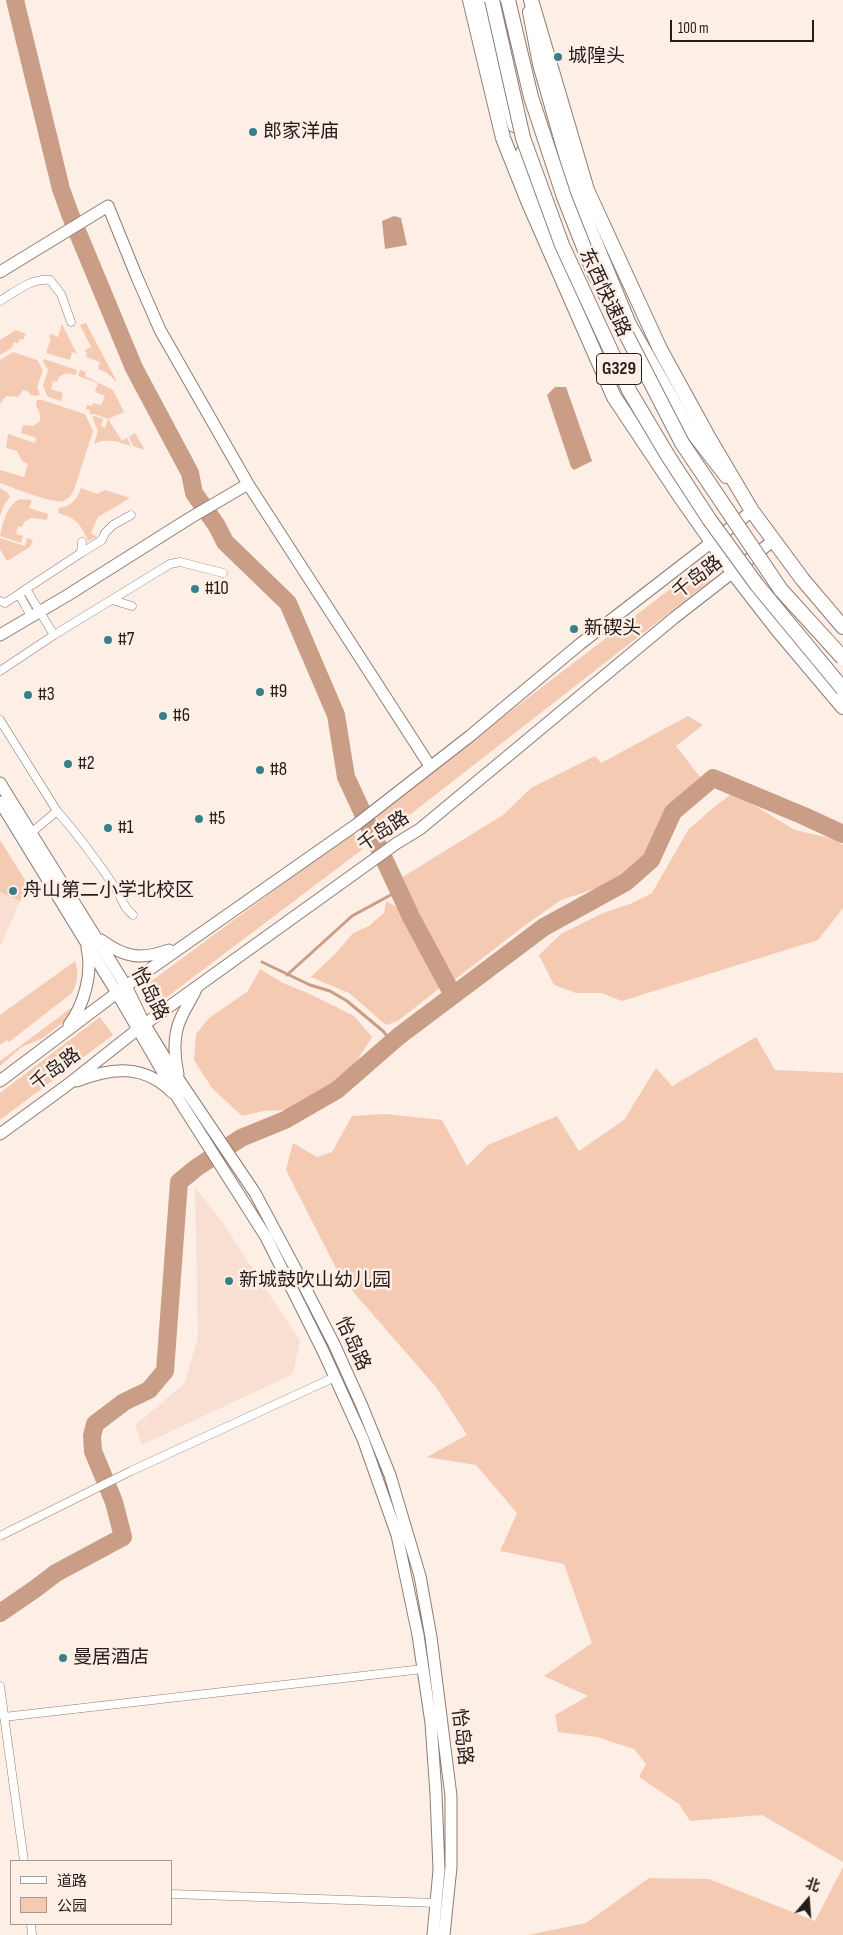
<!DOCTYPE html>
<html>
<head>
<meta charset="utf-8">
<style>
	body { margin:0 }
	#map { position:relative; width:843px; height:1935px; overflow:hidden; background:#fdeee6; font-family:"Sofia Sans Condensed","Noto Sans SC",sans-serif }
	canvas { display:block }
	.legend { position:absolute; left:10px; top:1860px; width:162px; height:65px; box-sizing:border-box; background:#fdeee6; border:1px solid #a69a94; margin:0; padding:6px 9px; list-style:none; font-size:15px; color:#231c19 }
	.legend li { display:flex; align-items:center; gap:10px; height:25px }
	.legend b { width:25px; border:1px solid #a69a94 }
	.north { position:absolute; left:783px; top:1875px; width:50px; height:50px; -webkit-text-stroke:4px #fdeee6; paint-order:stroke; rotate:18deg; font-size:14px; font-weight:700; line-height:20px; text-align:center; color:#231c19 }
	.north::after { content:''; display:block; margin:auto; width:18px; height:22px; background:#231c19; clip-path:polygon(50% 0,100% 100%,50% 72%,0 100%) }
	.scale { position:absolute; left:670px; top:20px; width:144px; height:22px; box-sizing:border-box; border:2px solid #231c19; border-top:0; padding-left:6px; font-size:15px; line-height:18px; white-space:nowrap; color:#231c19; -webkit-text-stroke:4px #fdeee6; paint-order:stroke }
</style>
</head>
<body>
<div id="map">
<canvas width="843" height="1935"></canvas>
<ul class="legend">
<li><b style="height:6px;background:#fff"></b>道路</li>
<li><b style="height:14px;background:#f5cab3"></b>公园</li>
</ul>
<div class="north">北</div>
<div class="scale">100 m</div>
</div>
<script>
const g = document.querySelector('canvas').getContext('2d');
g.lineJoin = 'round';
function fill(path, color) {
  g.fillStyle = color;
  g.fill(path, 'evenodd');
}
function strokePath(path, color, width, dash) {
  g.strokeStyle = color;
  g.lineWidth = width;
  g.lineCap = dash ? 'butt' : 'round';
  g.setLineDash(dash || []);
  g.stroke(path);
}
function drawText(font, color, halo, rows, align = 'center') {
  g.font = font + ' "Sofia Sans Condensed","Noto Sans SC",sans-serif';
  g.lineWidth = 5;
  g.setLineDash([]);
  g.textBaseline = 'middle';
  g.strokeStyle = halo;
  g.fillStyle = color;
  for (const [text, x, y, turn = 0] of rows) {
    g.save();
    g.translate(x, y);
    g.rotate((+turn || 0) * Math.PI / 180);
    g.textAlign = isNaN(turn) ? turn : align;
    if (halo) g.strokeText(text, 0, 0);
    g.fillText(text, 0, 0);
    g.restore();
  }
}
fill(new Path2D(`
	M0,840l30,48 -7,6 -23,53z
	M195,1187l28,36 77,118 -7,33 -151,71 -7,-20 49,-41 14,-46z`), '#f9dfd1');
fill(new Path2D(`
	M86,323l31,59 -10,-9 -9,-4 2,-7 -14,-5 1,-3 -2,-4 6,-3 -11,-22z
	M62,324l15,30 -5,-2 -2,8 -24,-7 5,-15 -2,-1 1,-3 8,3z
	M16,330l10,4 -3,6 -3,-1 -2,4 -4,-1 -2,6 -12,7v-15z
	M13,352l24,8 6,10 -6,17 3,7 -3,2 -6,-1 -4,-4 -4,-1 -5,7 -12,-1 -6,8v-44z
	M44,359l33,11 -1,5 -10,-2 -7,4 -2,5 -4,-1 -2,8 12,4 -2,8 -13,-4 -5,-11 5,-16 -5,-8z
	M80,370l6,2 -1,4 28,14 11,22 -16,7 14,22 5,-3 4,8c-13,-4 -24,-9 -37,-2l4,-13 -6,-14 3,-1 8,3 -2,7 4,2 3,-9 -14,-5 -3,1 -2,-5 -3,-1 1,-4 5,1 1,-3 8,2 4,-9 -10,-4 3,-9 -20,-7z
	M37,400h5l43,14 8,17 -19,59c-2,4 -5,9 -11,11 -11,3 -51,-14 -63,-18v-13l24,7 4,-13 -6,-3 -5,-10 -11,-3 2,-14 27,9 1,-5 -15,-5 2,-8 10,1 7,-5v-7l-4,-9z
	M135,433l10,17 -12,-4 -4,-9z
	M0,488l8,5 2,4 -6,8 -4,11z
	M81,488l16,6 8,-4 25,8 -32,19 -7,16 6,4 -9,4c-8,-18 -12,-23 -30,-28l1,-5c12,-2 18,-8 22,-20z
	M20,499l12,1 -3,8 19,6 -1,6 -16,-2 -7,4 -2,5 -4,-1 -2,8 7,2 -2,7 -21,-7c3,-14 7,-31 20,-37z
	M0,538l25,8 2,-8 6,2 -3,7 -23,14 -7,-12z
	M699,567l8,5 3,9 -321,250 -11,-7 -2,-10z
	M688,716l15,9 -27,21 24,31 -32,29 -21,50 -40,29 -46,15 -37,26 -71,55 -52,-103 102,-63 28,-27 64,-32 6,7z
	M730,795l17,6 48,29 39,9 9,6v63l-25,32 -196,61 -21,-8h-25l-22,-8 -15,-30 22,-21 42,-21 27,-9 22,-11 36,-63 25,-22z
	M353,832l10,17 -212,160 -9,-21z
	M0,840l30,48 -7,6 -3,7 -20,-9z
	M386,901l11,6 6,9 39,70 -44,35 -12,4 -37,-32 -38,-16 26,-25 16,-19 16,-7 15,-13z
	M75,961c4,12 3,20 -3,32l-63,49 -2,-2 -7,5v-30z
	M260,969l23,14 25,10 46,23 18,21 -23,36 -32,23 -31,14 -23,1 -21,5 -30,-28 -18,-28 2,-26 13,-16 39,-27z
	M75,1005v3l-10,13 -22,17 -21,9 -22,19v-5z
	M100,1017l13,18 -113,85v-27z
	M756,1037l19,33 68,3v789l-81,-47 -72,6 -11,-17 -40,-27 7,-13 -12,-15 -37,-12 -39,-5 -3,-17 33,-19 -44,-20 48,-33 -28,-79 -64,-13 17,-38 -41,-48 -49,-8 40,-22 -31,-48 -95,-109 -55,-108 7,-27 24,14 15,-5 20,-36 34,-2 56,6 25,46 21,-21 69,-29 22,35 45,-31 32,-52 16,18z
	M843,1867v68h-315l58,-12 63,-45 60,1 106,42z`), '#f5cab3');
fill(new Path2D(`
	M394,216l7,2 6,27 -22,4 -3,-28z
	M555,387h11l26,74 -18,9 -3,-3 -24,-72z`), '#ca9e86');
strokePath(new Path2D(`
	M262,962l48,23 20,6 17,10 36,30 9,11
	M287,975l65,-59 46,-25`), '#ca9e86', 3);
strokePath(new Path2D(`
	M15,0l46,189 9,25 64,154 56,105 4,20 23,33 8,16 63,61 48,112 10,62 65,140 42,78
	M0,1613l35,-24 21,-16 67,-36 -9,-35 -21,-51 -1,-15 3,-12 29,-22 25,-12 16,-19 14,-189 17,-14 45,-30 44,-18 52,-30 62,-54 145,-109 82,-45 25,-22 22,-48 40,-34 91,38 39,18`), '#ca9e86', 18);
const street = new Path2D(`
	M0,301c15,-9 31,-23 50,-21l11,14 10,28
	M81,553l21,-13 3,-7 8,-8 18,-10
	M26,589l55,-36 1,-11
	M112,600l20,6
	M0,601l5,2 14,-9
	M54,635l116,-71 10,-2 43,11
	M0,671l54,-36 -28,-46 -7,5 12,22
	M0,720l57,91
	M31,833l26,-22c22,25 41,51 59,78 7,10 7,19 17,26
	M0,1536l131,-65 204,-94
	M0,1686l24,175
	M4,1717l419,-48
	M171,1894l265,9
	M31,1924l1,11`);
const secondary = new Path2D(`
	M0,272l108,-66 28,69 24,55 88,154 182,282
	M0,635l68,-40 122,-77 58,-34
	M0,783l126,203 19,39 30,49 80,119 39,73 40,78 28,62 28,69 30,101 11,61 20,159v71l-7,68
	M0,802l117,191 62,107 87,137 57,114 40,88 34,96 21,100 13,88 5,71 3,76 -6,65
	M101,940c24,18 40,20 68,10
	M69,1025c15,-20 24,-52 18,-77
	M178,1074c-4,-17 -5,-40 3,-56 4,-10 11,-19 15,-29
	M0,1081l126,-95 231,-162 113,-88 110,-92 172,-133
	M77,1081c35,-14 67,-17 96,12
	M0,1134l66,-48 72,-57 259,-186 23,-14 254,-211 100,-78`);
const primary = new Path2D(`
	M482,0l12,56 20,70
	M529,12l10,52 36,127 55,133 62,109 34,44
	M522,152l11,37 15,36`);
const highway = new Path2D(`
	M470,0l33,138 25,63 86,196 66,99 53,76 45,58 65,77
	M531,0l56,190 73,159 50,91 42,71 51,69 40,47`);
strokePath(street, '#8e7d74', 9);
strokePath(secondary, '#8e7d74', 13);
strokePath(primary, '#8e7d74', 14);
strokePath(highway, '#8e7d74', 16);
strokePath(street, '#fff', 8);
strokePath(secondary, '#fff', 11);
strokePath(primary, '#fff', 12);
strokePath(highway, '#fff', 14);
const highwayBridge = new Path2D(`
	M492,0l31,138 39,107 68,147 38,64 41,63 48,66 86,104
	M508,0l23,97 33,100 28,71 90,175 99,147 62,68`);
strokePath(highwayBridge, '#8e7d74', 16, []);
strokePath(highwayBridge, '#fff', 14);
for (const [x, y, r, color] of [
	[558,57,5,"#388089"],
	[253,132,5,"#388089"],
	[195,589,5,"#388089"],
	[574,629,5,"#388089"],
	[108,640,5,"#388089"],
	[260,692,5,"#388089"],
	[28,695,5,"#388089"],
	[163,716,5,"#388089"],
	[68,764,5,"#388089"],
	[260,770,5,"#388089"],
	[199,819,5,"#388089"],
	[108,828,5,"#388089"],
	[13,891,5,"#388089"],
	[229,1281,5,"#388089"],
	[63,1658,5,"#388089"]
]) {
  const dot = new Path2D();
  dot.arc(x, y, r, 0, 2 * Math.PI);
  g.fillStyle = color;
  g.fill(dot);
  strokePath(dot, '#fdeee6', 2);
}
for (const [x, y, w] of [
	[619,369,45]
]) {
  const box = new Path2D();
  box.roundRect(x - w / 2, y - 15.5, w, 31, 4);
  g.fillStyle = '#fdeee6';
  g.fill(box);
  strokePath(box, '#231c19', 1);
}
drawText('bold 18px', '#231c19', null, [
	["G329",619,369]
]);
drawText('19px', '#231c19', '#fdeee6', [
	["城隍头",568,57],
	["郎家洋庙",263,132],
	["#10",205,589],
	["新碶头",584,629],
	["#7",118,640],
	["#9",270,692],
	["#3",38,695],
	["#6",173,716],
	["#2",78,764],
	["#8",270,770],
	["#5",209,819],
	["#1",118,828],
	["舟山第二小学北校区",23,891],
	["新城鼓吹山幼儿园",239,1281],
	["曼居酒店",73,1658]
], 'left');
drawText('19px', '#231c19', '#fdeee6', [
	["东西快速路",604,293,65],
	["千岛路",698,578,-38],
	["千岛路",384,832,-34],
	["怡岛路",149,994,62],
	["千岛路",56,1070,-37],
	["怡岛路",352,1344,65],
	["怡岛路",461,1737,83]
]);
</script>
</body>
</html>
